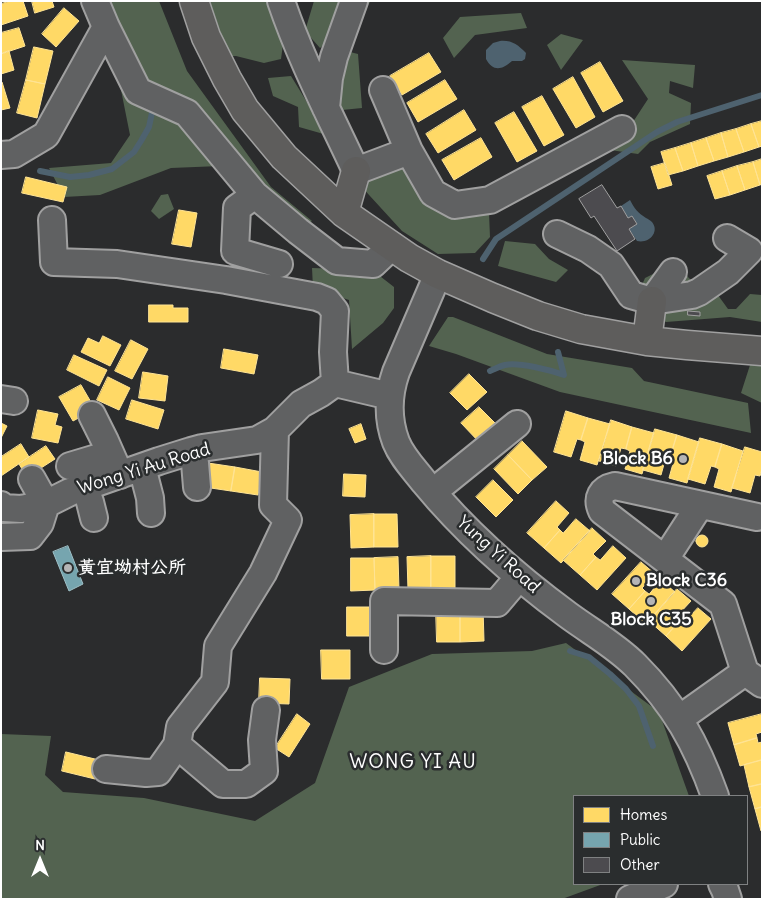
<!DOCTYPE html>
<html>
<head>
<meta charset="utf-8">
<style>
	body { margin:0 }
	#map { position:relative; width:763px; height:900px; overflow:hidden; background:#2b2c2d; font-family:Delius,sans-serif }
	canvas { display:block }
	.frame { position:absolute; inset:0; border:2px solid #fff; pointer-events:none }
	.legend { position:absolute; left:573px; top:795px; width:175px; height:90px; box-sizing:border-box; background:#2a2d2e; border:1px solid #7f8182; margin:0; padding:6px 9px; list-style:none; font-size:15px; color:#fff }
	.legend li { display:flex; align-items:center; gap:10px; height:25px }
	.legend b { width:25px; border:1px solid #7f8182 }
	.north { position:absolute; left:15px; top:835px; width:50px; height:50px; -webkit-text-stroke:4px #2a2d2e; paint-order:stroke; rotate:0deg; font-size:14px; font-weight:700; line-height:20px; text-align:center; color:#fff }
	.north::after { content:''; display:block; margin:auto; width:18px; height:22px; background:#fff; clip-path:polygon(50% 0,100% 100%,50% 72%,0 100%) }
</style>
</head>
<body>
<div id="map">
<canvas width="763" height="900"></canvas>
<div class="frame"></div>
<ul class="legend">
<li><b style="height:14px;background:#ffd966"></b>Homes</li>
<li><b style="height:14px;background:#76a5af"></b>Public</li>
<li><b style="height:14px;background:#4c4b4f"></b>Other</li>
</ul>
<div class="north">N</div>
</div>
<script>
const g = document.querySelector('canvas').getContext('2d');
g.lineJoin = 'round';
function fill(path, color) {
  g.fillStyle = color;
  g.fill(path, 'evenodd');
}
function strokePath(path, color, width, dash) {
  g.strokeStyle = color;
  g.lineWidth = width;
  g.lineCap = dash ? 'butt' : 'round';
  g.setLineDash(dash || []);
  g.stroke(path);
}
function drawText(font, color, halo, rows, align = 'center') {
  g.font = font + ' Delius,"LXGW WenKai TC",sans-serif';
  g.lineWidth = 5;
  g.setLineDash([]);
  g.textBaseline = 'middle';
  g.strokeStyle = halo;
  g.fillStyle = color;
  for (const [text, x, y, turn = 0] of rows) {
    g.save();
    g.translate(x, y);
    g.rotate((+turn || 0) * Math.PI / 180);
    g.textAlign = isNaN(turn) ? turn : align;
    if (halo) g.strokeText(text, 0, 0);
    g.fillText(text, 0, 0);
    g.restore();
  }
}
fill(new Path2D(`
	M87,1h72l28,70 84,116 41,34 -20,12 -72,-67 -49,2 -71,27 -36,2 -15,-29 62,-5 19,-28 -13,-65z
	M195,1h94l-8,58 -17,4 -28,-7 -20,1z
	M314,1h57l-11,14 -40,33 -15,-17z
	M521,13l6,15 -52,7 -21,23 -11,-20 17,-21z
	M561,34l22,6 -22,30 -14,-25z
	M350,52l8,2 4,54 -20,2 -23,-48z
	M622,60l73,5 -2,23 -23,-7 -1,12 22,10 -1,21 -40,18 -12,12 -35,-5 28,-24 17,-26z
	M291,76l36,59 -28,-8 -1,-20 -25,-11 -5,-18z
	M395,145l24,31 70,37 1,24 -15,16 -37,1 -36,-23 -43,-47z
	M168,194l6,15 -15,10 -8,-8 10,-16z
	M505,241l30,3 14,15 19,11 -12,12 -58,-16z
	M312,268l31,1 33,4 18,14v21l-11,15 -31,26 -3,-49 -36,-12z
	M665,268l19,5 12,12 19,6 13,18h8l14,-15 12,1v27l-32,-5 -64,5 -22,-13 -8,-10 9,-21z
	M448,317h5l94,37 85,14 12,13 104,22 3,30 -191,-41 -104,-38 -27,-8z
	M762,354v49l-21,-10 9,-28 8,-10z
	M566,643l93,69 30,84h-115v88h29l-41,15h-561v-165l50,2 -6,39 18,17 81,6 111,23 60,-38 34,-96 83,-33 100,-3z`), '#536350');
fill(new Path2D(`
	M500,41c12,-1 18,4 26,12l-1,6 -3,2h-10c-10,9 -19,11 -26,-2v-9l7,-7z
	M630,200c4,8 8,13 16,18 2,1 4,2 6,4 8,10 -3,22 -15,19l-8,-12 8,-5 -5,-8 -4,2 -7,-12z`), '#4e626f');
const homes = new Path2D(`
	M11,1h12l5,15 -27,9v-21z
	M32,1h20l2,6 -19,6z
	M64,8l15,13 -23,26 -14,-13z
	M19,28l6,18 -24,8v-21z
	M34,47l19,4 -8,33 -19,-4z
	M9,51l5,19 -13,4v-20z
	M429,53l12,19 -39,23 -12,-19z
	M600,62l23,39 -20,11 -22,-39z
	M573,77l22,40 -19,11 -23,-39z
	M26,80l19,4 -8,34 -20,-5z
	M445,80l12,19 -39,23 -11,-19z
	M1,82h1l8,26 -9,2z
	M542,96l22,39 -20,11 -22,-39z
	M464,110l12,20 -38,23 -12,-19z
	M514,112l23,39 -20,11 -22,-39z
	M762,121v25l-3,1 -8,-23z
	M751,124l8,23 -15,5 -8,-23z
	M736,129l8,23 -16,5 -7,-24z
	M721,133l7,24 -14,4 -8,-23z
	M481,138l11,19 -38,23 -12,-20z
	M706,138l8,23 -16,5 -7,-23z
	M691,143l7,23 -15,5 -8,-23z
	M675,148l8,23 -15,4 -7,-23z
	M762,159v25l-2,1 -7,-23z
	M753,162l7,23 -15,5 -8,-24z
	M665,163l7,22 -14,4 -7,-22z
	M737,166l8,24 -15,5 -8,-24z
	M722,171l8,24 -15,4 -8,-23z
	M26,177l41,10 -4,15 -41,-9z
	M179,210l18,3 -6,34 -19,-3z
	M149,305h24v3h15v14h-39z
	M103,336l18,9 -11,21 -29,-14 7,-14 11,5z
	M131,340l17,9 -16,30 -17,-8z
	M224,349l34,6 -4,19 -33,-6z
	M74,355l33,15 -8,16 -32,-16z
	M143,372l25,4 -3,25 -26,-3z
	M469,374l18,18 -20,18 -17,-17z
	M108,377l22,11 -11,22 -22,-10z
	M81,385l14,24 -22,12 -14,-24z
	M132,400l32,10 -6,19 -32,-10z
	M479,407l19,19 -18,17 -19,-20z
	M38,410l20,4 -3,11 7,2 -4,16 -26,-5z
	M566,411l22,7 -7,22 -4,-1 -6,18 -17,-5z
	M588,418l22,6 -13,41 -17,-5 5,-18 -4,-2z
	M611,420l21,7 -6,22 -5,-1 -5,18 -17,-5z
	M1,423l6,3 -6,12z
	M361,424l5,15 -11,4 -6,-14z
	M632,427l22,6 -12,41 -17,-5 5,-18 -4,-2z
	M655,429l22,6 -7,23 -4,-1 -5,18 -18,-5z
	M677,435l22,7 -12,41 -18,-5 5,-18 -4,-2z
	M700,438l22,6 -7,23 -4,-1 -6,18 -17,-5z
	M522,441l25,26 -15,13 -24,-25z
	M21,444l8,13 -28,19v-19z
	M722,444l21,7 -12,41 -17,-5 5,-18 -4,-2z
	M46,446l9,13 -28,18 -8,-13z
	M745,447l17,5v17l-2,7 -5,-1 -5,18 -18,-5z
	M508,455l24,25 -14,14 -24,-25z
	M208,463l27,4 -4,24 -27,-4z
	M235,467l27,5 -4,23 -27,-4z
	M344,474l22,1 -1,22 -22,-1z
	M493,480l20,20 -17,17 -20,-20z
	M556,501l13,12 -12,14 3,3 -16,18 -17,-15z
	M374,514h23l1,33h-24z
	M374,514v33l-23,1 -1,-33z
	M576,519l14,12 -29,32 -17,-15 16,-18 3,3z
	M592,528l14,13 -13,13 3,3 -16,18 -17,-15z
	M696 541a6 6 0 1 1 12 0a6 6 0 1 1-12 0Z
	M613,546l13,12 -29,32 -17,-15 16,-18 4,3z
	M431,556h24v33h-24z
	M431,556v33l-23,1 -1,-33z
	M398,557l1,33h-24l-1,-32z
	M351,558h23l1,32 -24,1z
	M641,562l14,12 -13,14 3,3 -16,18 -17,-15z
	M661,580l14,12 -29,32 -17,-15 16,-18 4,3z
	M677,589l14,12 -13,14 4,3 -16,18 -17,-15z
	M347,607h28v29h-28z
	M483,608l1,33 -24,1v-33z
	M698,608l13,11 -29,32 -16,-15 16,-18 3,3z
	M436,609h24v33h-23z
	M321,650h29v29h-28z
	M260,678l30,1 -1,25 -30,-1z
	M297,714l13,10 -21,33 -14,-9z
	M762,714v18l-6,2 1,4 -23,7 -6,-22z
	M757,738l1,5 4,-1v18l-22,6 -6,-21z
	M66,752l33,8 -4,19 -33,-8z
	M762,760v24l-13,3 -5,-22z
	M762,784v23l-7,2 -6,-22z
	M762,807v23l-1,1 -6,-22z`);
fill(homes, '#ffd966');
strokePath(homes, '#ffe494', 1);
const public = new Path2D(`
	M68,546l15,38 -14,7 -16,-39z`);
fill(public, '#76a5af');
strokePath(public, '#9fc0c7', 1);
strokePath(new Path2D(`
	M40,171l30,6 19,-2 23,-6 22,-17 7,-11 8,-14 4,-19
	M483,259l13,-20 161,-107 20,-10 85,-27
	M490,371c5,-2 10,-5 15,-6 14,-3 45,5 59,10l-6,-23
	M570,651l19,6 21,17 16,15 13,17 14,40`), '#4e626f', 6);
const building = new Path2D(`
	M602,185l15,23 4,-2 7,12 4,-2 5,8 -8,5 6,10 -18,12 -23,-35 -3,2 -12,-19z
	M688,311l12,1v4l-12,-1z`);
fill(building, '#4c4b4f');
strokePath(building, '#a0a0a0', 1);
const minor = new Path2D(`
	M95,1l11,26 32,64 49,22 68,82 43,36 39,30 36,3 19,-18
	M281,1c20,59 49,114 75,170l53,-20
	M383,90l26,61 24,42 22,12 35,-5 132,-71
	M326,108l3,-30 5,-21 20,-56
	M1,155l13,-1 32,-19 60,-108
	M255,195l-18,13 -2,43 44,13
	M52,220l2,42 63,2 109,16 91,17 10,4 8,10 -2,41 2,31
	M557,234l31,15 23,16 20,30 21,6 40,-6 7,-3 29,-20 21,-21 -22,-13
	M438,274l-42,98c-8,23 -9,46 0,70 6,15 18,27 28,40 42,51 91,94 144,133 23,17 47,30 67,50 40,40 61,78 80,131
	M652,301l21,-29
	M1,399l13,2
	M92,415l13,26 15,34
	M191,451l4,12 2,24
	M70,466l40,-12
	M142,467l8,31 1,15
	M85,487l5,15 4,16
	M433,492l84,-68
	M1,505l3,3 17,1 25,-5 24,-12 89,-31 32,-10 11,-3 55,-8 18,-10 26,-26 20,-11 14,-10 55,13
	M757,517l-142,-31c-14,3 -19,12 -13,25l121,93 22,68 17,12
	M1,537l29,-1 10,-13 6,-19 -14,-25
	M665,559l35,-54
	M384,650v-49l113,2 22,-26
	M266,710l-4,30 2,31 -18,13h-23l-46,-39 3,-18 35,-45 3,-36 45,-73 25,-53 -15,-15 2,-75
	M679,719l66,-47
	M106,769l40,4 12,-1 19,-27
	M722,884l3,6 3,9
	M630,899l34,-15`);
const major = new Path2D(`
	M194,1l12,36 21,42 18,31 39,47 60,56 65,45 29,16 55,24 45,18 43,13 66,12 40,4 75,6
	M344,213l12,-42
	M647,341l5,-40`);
strokePath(minor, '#a0a0a0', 30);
strokePath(major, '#a0a0a0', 31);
strokePath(minor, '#606162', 26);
strokePath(major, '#5e5d5c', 28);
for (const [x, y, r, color] of [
	[683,459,5,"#b5b5b6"],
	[68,568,5,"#b5b5b6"],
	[636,581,5,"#b5b5b6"],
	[651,601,5,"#b5b5b6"]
]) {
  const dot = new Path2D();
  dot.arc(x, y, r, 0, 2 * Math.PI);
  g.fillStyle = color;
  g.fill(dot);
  strokePath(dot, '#2a2d2e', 2);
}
drawText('bold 18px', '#fff', '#2a2d2e', [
	["Block B6",673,459,"right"],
	["黃宜坳村公所",78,568],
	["Block C36",646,581],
	["Block C35",651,620,"center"]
], 'left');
drawText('18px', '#fff', '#2a2d2e', [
	["Wong Yi Au Road",144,469,-17],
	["Yung Yi Road",498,555,42]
]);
g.letterSpacing = '1px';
drawText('20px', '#fff', '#2a2d2e', [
	["WONG YI AU",413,762]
]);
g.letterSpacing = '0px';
</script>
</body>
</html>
